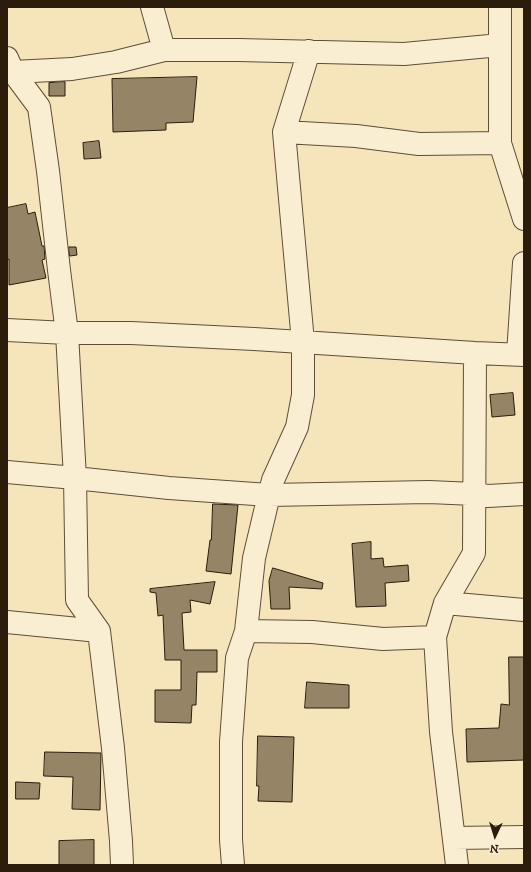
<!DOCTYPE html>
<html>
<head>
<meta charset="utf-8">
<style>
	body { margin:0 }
	#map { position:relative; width:531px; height:872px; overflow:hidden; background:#f6e5ba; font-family:"IM FELL DW Pica",serif }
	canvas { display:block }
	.frame { position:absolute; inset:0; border:8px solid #2b1c0b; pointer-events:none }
	.north { position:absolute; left:475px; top:816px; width:40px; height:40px; -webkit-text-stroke:3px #f9eed2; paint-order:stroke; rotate:184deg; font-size:11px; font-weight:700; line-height:16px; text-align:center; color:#2b1c0b }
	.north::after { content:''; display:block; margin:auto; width:14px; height:18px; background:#2b1c0b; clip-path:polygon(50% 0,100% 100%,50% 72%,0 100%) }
</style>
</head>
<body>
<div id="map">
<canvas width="531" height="872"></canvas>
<div class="frame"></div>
<div class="north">N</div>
</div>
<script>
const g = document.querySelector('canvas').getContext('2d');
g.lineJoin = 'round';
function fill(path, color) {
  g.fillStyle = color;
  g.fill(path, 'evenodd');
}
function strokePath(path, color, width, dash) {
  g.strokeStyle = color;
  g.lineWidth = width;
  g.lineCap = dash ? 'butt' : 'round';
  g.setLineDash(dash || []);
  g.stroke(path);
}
const building = new Path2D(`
	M197,77l-4,45 -27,1v7l-53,2 -1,-53z
	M65,82v14h-16v-13z
	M99,141l2,17 -17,1 -1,-16z
	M26,204l2,10 7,-2 7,34h2l1,13 -3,1 4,18 -37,7v-26l-2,1v-52z
	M69,247h7l1,8 -7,1z
	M513,393l2,22 -23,2 -2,-22z
	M213,504l25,1 -7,69 -25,-3 4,-31h1z
	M371,542v17l12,-1 1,9 24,-2 1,16 -24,2 1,23 -30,1 -4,-63z
	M273,568l50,15 -1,6 -33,-2 1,22h-19l-2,-28z
	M215,582l-5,22 -20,-4 1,12 -9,1 2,37h33v22h-20l-1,33h-4l-1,18 -36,-1v-32h26v-30h-16l-2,-45 -5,1 -2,-23 -6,-1v-3z
	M509,657h15v103l-57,2 -1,-33 33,-1 2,-24 8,1z
	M307,682l42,3v23h-44z
	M258,736l36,1 -2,65 -34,-1 1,-15h-2z
	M45,752l56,1 -1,57 -28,-1 1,-32 -29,-1z
	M16,782l24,1 -1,16h-23z
	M94,840v25h-35v-24z`);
fill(building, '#958566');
strokePath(building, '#2b1c0b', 1);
const street = new Path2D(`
	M152,7l12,43
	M500,7v136l24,76
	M7,58l6,14 26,35 9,64 11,99 8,63 8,145 2,122 22,31 14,117 8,93 1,24
	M13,72l59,-3 44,-7 48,-12h75l165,4 96,-9
	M284,132l72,4 63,8 81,-1
	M7,330l60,3h64l123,6 221,14 49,2
	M518,354l6,-91
	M7,472l68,6 94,10 100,7 160,-3 45,2 14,2 36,-2
	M445,603l79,7
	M7,622l92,9
	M246,631l66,1 71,7 52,-2
	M454,838l70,-1
	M233,865l-2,-25v-98l6,-84 9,-27 8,-73 15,-63 4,-15 24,-53 6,-32v-53l-11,-121 -8,-89 25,-81
	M457,865l-16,-133 -6,-95 10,-34 29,-50 1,-200`);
strokePath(street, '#5e4e37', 24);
strokePath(street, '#f9eed2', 22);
</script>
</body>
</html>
